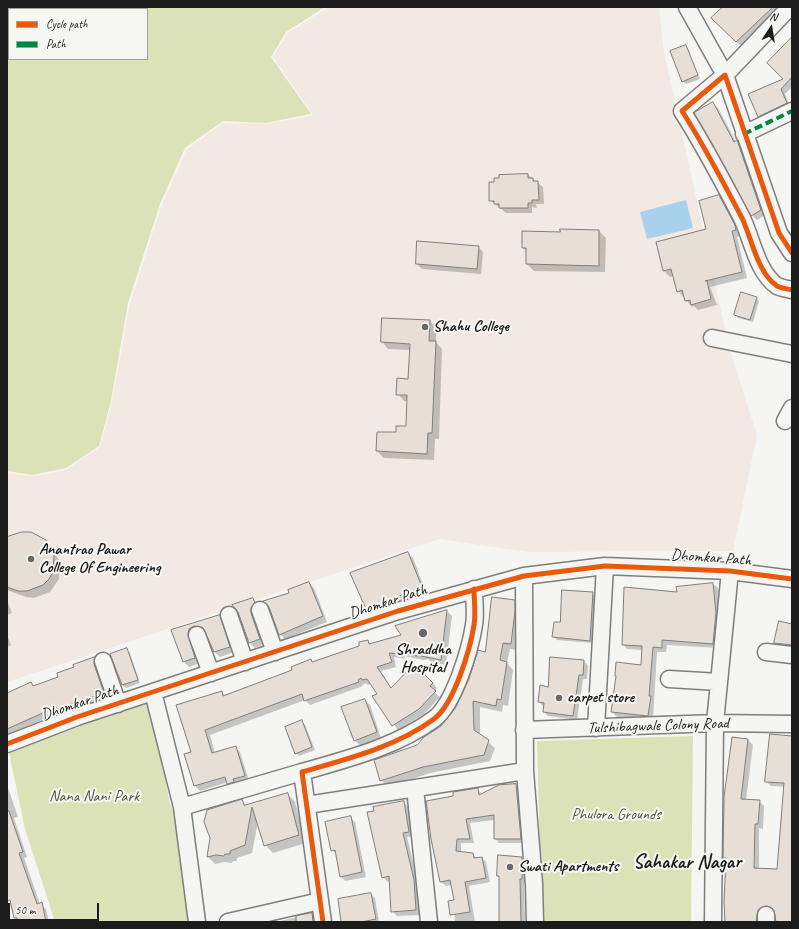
<!DOCTYPE html>
<html>
<head>
<meta charset="utf-8">
<style>
	body { margin:0 }
	#map { position:relative; width:799px; height:929px; overflow:hidden; background:#f5f5f3; font-family:Caveat,sans-serif }
	canvas { display:block }
	.frame { position:absolute; inset:0; border:8px solid #1c1c1c; pointer-events:none }
	.legend { position:absolute; left:8px; top:8px; width:140px; height:52px; box-sizing:border-box; background:#f6f6f2; border:1px solid #9f9f9c; margin:0; padding:5px 7px; list-style:none; font-size:12px; color:#1c1c1c }
	.legend li { display:flex; align-items:center; gap:8px; height:20px }
	.legend b { width:20px; border:1px solid #9f9f9c }
	.north { position:absolute; left:751px; top:8px; width:40px; height:40px; -webkit-text-stroke:3px #f6f6f2; paint-order:stroke; rotate:12deg; font-size:11px; font-weight:700; line-height:16px; text-align:center; color:#1c1c1c }
	.north::after { content:''; display:block; margin:auto; width:14px; height:18px; background:#1c1c1c; clip-path:polygon(50% 0,100% 100%,50% 72%,0 100%) }
	.scale { position:absolute; left:8px; top:903px; width:91px; height:18px; box-sizing:border-box; border:2px solid #1c1c1c; border-top:0; padding-left:5px; font-size:12px; line-height:14px; white-space:nowrap; color:#1c1c1c; -webkit-text-stroke:3px #f6f6f2; paint-order:stroke }
</style>
</head>
<body>
<div id="map">
<canvas width="799" height="929"></canvas>
<div class="frame"></div>
<ul class="legend">
<li><b style="height:5px;background:#e8590c"></b>Cycle path</li>
<li><b style="height:5px;background:#00873e"></b>Path</li>
</ul>
<div class="north">N</div>
<div class="scale">50 m</div>
</div>
<script>
const g = document.querySelector('canvas').getContext('2d');
g.lineJoin = 'round';
function fill(path, color) {
  g.fillStyle = color;
  g.fill(path, 'evenodd');
}
function strokePath(path, color, width, dash) {
  g.strokeStyle = color;
  g.lineWidth = width;
  g.lineCap = dash ? 'butt' : 'round';
  g.setLineDash(dash || []);
  g.stroke(path);
}
function drawText(font, color, halo, rows, align = 'center') {
  g.font = font + ' Caveat,sans-serif';
  g.lineWidth = 4;
  g.setLineDash([]);
  g.textBaseline = 'middle';
  g.strokeStyle = halo;
  g.fillStyle = color;
  for (const [text, x, y, turn = 0] of rows) {
    g.save();
    g.translate(x, y);
    g.rotate((+turn || 0) * Math.PI / 180);
    g.textAlign = isNaN(turn) ? turn : align;
    if (halo) g.strokeText(text, 0, 0);
    g.fillText(text, 0, 0);
    g.restore();
  }
}
fill(new Path2D(`
	M329,7h330l5,45 66,299 27,84 -24,116 -206,1 -87,-13 -433,143v-209l25,3 34,-6 34,-23 12,-46 18,-98 32,-99 25,-55 36,-26 42,1 48,-9 -40,-58 14,-24z`), '#f2eae2');
fill(new Path2D(`
	M7,7h318l-39,25 -15,25 40,57 -46,9 -42,-2 -38,27 -25,56 -32,99 -17,98 -12,45 -33,22 -34,7 -25,-4zM9,9h138v50h-138z
	M153,692l16,109 6,16 15,104 -135,1 -30,-93 -18,-86z
	M693,736l-2,186h-149l-5,-181z`), '#dce2b7');
fill(new Path2D(`
	M686,200l7,28 -46,11 -7,-27z`), '#a9d1eb');
fill(new Path2D(`
	M723,7h63l-43,41 -31,-30z
	M792,38v49l-7,7 6,14 -27,13 -5,-5 26,-37z
	M685,46l3,3 12,30 -14,5 -3,-3z
	M713,104l5,4 18,34 6,4 23,69 -8,5 -5,-5z
	M528,175l15,12 1,17h-8l1,4 -5,-1v6h-26l-16,-13 5,-17z
	M719,196l6,7 15,29 1,4 -4,1 10,41 -37,9 7,18 -19,5 -4,-4 -2,1 -14,-16 -4,-15 -4,1 -6,-6 -7,-28 50,-14z
	M599,231l7,7 -1,34 -71,-1 -7,-7v-12l-4,-4 38,-15z
	M478,247l5,5 -2,22 -59,-5 -5,-5z
	M756,297l3,4 -6,21 -15,-4 -3,-3z
	M430,321l6,7v14l6,7 -3,90h-4l-1,21 -50,-2 -7,-7 1,-18h19l10,-6 1,-26h-4l-6,-7 11,-14 2,-30 -23,-1 -6,-7z
	M7,538l38,3 7,7 8,14 -1,17 -9,13 -16,6 -8,-1 -19,-7z
	M408,553l5,5 13,34 -54,22 -5,-5 -15,-36z
	M309,583l5,5 13,34 -42,17 -5,-5 11,-41z
	M713,584l5,4 3,30 -3,30 -51,-3 -1,7h-9l-4,68 -36,-3 -5,-5 5,-35 -1,-1 26,-10 1,-16 -16,-1 -4,-5 55,-51z
	M592,593l4,4 -3,46 -36,-3 -4,-4 8,-12z
	M253,599l5,5 7,40 -10,4 -5,-5 -11,-32z
	M7,600l5,13 -5,2z
	M514,601l7,6 -4,43 -7,-1 -3,14 6,7 -5,36 -5,-1 -1,7 -22,-5v28l15,13 -5,13 -60,12 -42,14 -7,-7 69,-62z
	M447,611l5,5 -6,49 -15,-3 -3,-3 -5,1 -19,-4 2,3 -12,-2 2,10 -15,4 11,18 23,-22 18,16 4,5 -3,4 6,5 -16,17 -26,16 -24,-34 5,-1 -7,-11 -4,1 -2,-2 -4,2 1,1 -53,19 -5,-5 -95,35 5,18 20,-6 5,5 9,29 -16,7 -5,-6 -28,9 -5,-5 -3,-34 29,-60 5,4 135,-50 7,-5 3,3 31,-8 -5,-9z
	M219,616l6,5 9,31 -14,5 -5,-5 -9,-20 -6,-1v32l-11,4 -5,-5 -12,-31z
	M792,625v23l-14,-2 -3,-3z
	M7,635l4,10 -4,2z
	M127,650l3,3 10,30 -14,5 -4,-3z
	M95,658l4,4 9,36 -46,15 -1,-1 -54,23v-41l24,-11 3,3 25,-9z
	M584,661l4,5 -1,13h-4l-6,41 -29,-4 -4,-4v-5l-5,-5 10,-14z
	M364,700l6,5 11,33 -21,7 -6,-5z
	M302,721l3,4 10,25 -16,6 -3,-3z
	M792,737v50l-21,-1 -5,-5z
	M733,738l15,2 5,5 -7,55 13,1 5,5 -1,23 -4,-1v41l19,1 14,-72v124h-16l1,-7 -3,-4 -8,1 -5,10h-35l1,-61 -3,-3z
	M7,785l11,32 -4,1 13,39 -3,1 16,46 6,5 3,13h-30l-4,-4 -3,-14 -5,-8z
	M516,785l5,4 4,54h-26l-4,-5v-18l-25,3 4,20h-13v9l11,2 5,5 5,-1 4,4 4,20 -21,4 6,36h-23l3,-1 -3,-36 -6,1 -5,-4 13,-85 23,-8 5,5 17,-8z
	M288,794l7,8 11,41 -33,10 -8,-8 -7,-23 -6,31 -15,5v3h-4l-1,2 -8,-1 -9,2 -7,-7 3,-19 -6,-16 2,-11 35,-10 4,4z
	M404,802l4,5 5,29 -6,1 12,49 1,29 -23,1 -5,-5 -2,-30 -2,1 -5,-5z
	M350,817l5,5 11,55 -21,4 -4,-5 -4,-22 -5,-4z
	M522,858l5,5 -1,20h-2l1,39h-25v-44l-2,-2z
	M371,894l4,4 4,24h-36z
	M312,914l6,8h-43z`), '#0003');
const building = new Path2D(`
	M723,7h50l-37,35 -25,-24z
	M792,37v40l-11,12 6,14 -29,14 -10,-23 35,-15 -16,-16z
	M686,45l12,30 -16,7 -12,-31z
	M713,102l21,40 3,-2 24,70 -10,6 -57,-103z
	M528,174v4h5v3h5l1,19h-7v3h-4v5h-29v-4h-5v-3h-5v-19h5v-4h5v-3z
	M719,195l16,30 1,5 -4,1 10,41 -37,9h2l4,18 -20,6 -1,-5 -5,1 -3,-11 -5,2 -6,-23 -8,2 -7,-29 50,-13 -7,-28z
	M560,229l39,1v36l-73,-2v-16h-4v-17l38,1z
	M417,241l62,5 -2,23 -61,-5z
	M741,292l16,5 -7,23 -16,-5z
	M382,318l48,2 -1,21h7l-4,92h-4l-1,21 -51,-3 1,-19h19v-6h10l1,-31h-11l1,-17 11,1 2,-35 -29,-2z
	M22,532h9l15,8 8,15 -1,17 -4,7 -6,6 -16,6h-9l-11,-4v-50z
	M408,552l14,35 -56,22 -16,-36z
	M309,582l14,34 -44,19 -10,-28 -6,-6 26,-8 -1,-3z
	M713,583l3,30 -3,31 -51,-4v8l-9,-1 -4,49h2l-3,20 -37,-4 5,-36h-1l1,-14 25,3 1,-19 -20,-1 2,-58 53,5 -1,-5z
	M562,590l31,2 -3,49 -38,-4 2,-15h6z
	M492,597l23,3v11l-4,33 -8,-1 -3,17 7,2 -6,38 -4,-1 -1,7 -23,-5 1,29 15,10 -5,15 -61,12 -43,14 -6,-21 43,-15 7,-8 17,-11 15,-19 13,-28 9,-29 7,2z
	M253,598l2,5 -4,5v5l9,26 -11,4 -11,-31 -6,-7z
	M447,610l-6,50 -20,-4 2,-2 -6,2 -16,-4 2,2 -14,-1 3,9 -15,5 14,21 23,-24 19,19 -3,3 6,5 -17,18 -27,17 -20,-30 5,-2 -10,-15 -5,1 -1,-2 -3,2 1,2 -55,19 -2,-7 -97,36 7,23 24,-7 9,30 -12,3 1,3 -7,2 -2,-7 -31,9 -10,-32 7,-2 -15,-47 46,-14 1,5 69,-26 -1,-3 20,-8 1,3 47,-16v-4l9,-2 1,4 32,-9 -6,-9z
	M220,615l10,32 -16,5 -11,-24 -9,-2 -5,3 -1,5 7,24 -12,4 -12,-32z
	M779,621l13,3v21l-18,-2z
	M127,648l11,32 -16,5 -12,-31z
	M95,657l-1,7 10,29 -47,16 -1,-2 -49,22v-36l24,-11 2,4 25,-9 -1,-4 17,-6 -1,-2z
	M550,657l34,3 -1,15h-4l-6,41 -30,-4 1,-9 -6,-1 2,-17 8,2z
	M365,699l12,33 -23,9 -13,-34z
	M302,720l10,27 -17,7 -10,-27z
	M770,734l22,2v186h-16l-2,-11 -8,-5 -8,4 -2,12h-31l-1,-20 2,-44h-3l1,-61 8,-60 16,2 -7,60 19,1 -2,24h-3l-1,44 23,1 7,-86 -19,-1z
	M516,784l5,55h-27v-24l-28,4 4,20h-13l-1,12 17,2 1,5 8,-1 4,21 -21,4 5,30 -20,3 -2,-14 6,-1 -4,-20 -10,2 -9,-43 -5,-38 27,-5v-4l25,-4 1,7 20,-10z
	M288,793l11,42 -35,11 -12,-39 -7,38 -15,6v3h-5l-1,2 -8,-1 -9,2 3,-19 -6,-16 3,-12 35,-11 2,6z
	M404,801l5,31 -6,1 11,47 2,30 -25,2 -2,-36 -7,2 -15,-66 7,-1 -1,-4z
	M9,811l14,41 -4,1 18,51 5,-2 4,20h-28l-1,-4h-3l-4,-18 -3,1v-89z
	M351,816l11,56 -22,5 -5,-27 -4,1 -6,-29z
	M498,855l24,2v22h-2l1,43h-22v-46h-2z
	M371,893l5,26 -15,3h-20l-3,-23z
	M312,913l1,9h-17v-6z`);
fill(building, '#e7dfd6');
strokePath(building, '#7e7e7d', 1);
const minor = new Path2D(`
	M687,7l38,68 65,-68
	M744,134l48,-23
	M792,253l-13,-20 -54,-158 -43,36c22,34 41,71 60,107 10,21 15,54 35,68 4,2 11,3 15,4
	M712,338l80,16
	M785,421l7,-13
	M524,576l1,195 9,113 1,38
	M260,610l15,42
	M229,615l16,47
	M197,635l14,38
	M766,652l26,3
	M103,661l15,43
	M669,679l50,3
	M153,692l29,115 15,115
	M596,728l9,-162
	M524,730l191,-7 77,1
	M7,744l70,-27 321,-106 126,-35 81,-10 125,5 62,8
	M415,788l14,134
	M307,805l218,-34
	M182,807l120,-35
	M766,915v7
	M228,922l92,-21
	M323,922l-21,-150c45,-13 94,-25 132,-53 20,-15 36,-69 40,-94 2,-11 0,-24 0,-36
	M713,922l2,-199 15,-152`);
strokePath(minor, '#7e7e7d', 19);
strokePath(minor, '#f5f5f3', 16);
strokePath(new Path2D(`
	M744,134l48,-23`), '#00873e', 4, [8, 4]);
strokePath(new Path2D(`
	M792,253l-13,-20 -54,-158 -43,36c22,34 41,71 60,107 10,21 15,54 35,68 4,2 11,3 15,4
	M7,744l70,-27 321,-106 126,-35 81,-10 125,5 62,8
	M323,922l-21,-150c45,-13 94,-25 132,-53 20,-15 36,-69 40,-94 2,-11 0,-24 0,-36`), '#e8590c', 5);
for (const [x, y, r, color] of [
	[425,327,4,"#686867"],
	[31,559,4,"#686867"],
	[423,633,5,"#686867"],
	[559,698,4,"#686867"],
	[510,867,4,"#686867"]
]) {
  const dot = new Path2D();
  dot.arc(x, y, r, 0, 2 * Math.PI);
  g.fillStyle = color;
  g.fill(dot);
  strokePath(dot, '#f6f6f2', 1.5);
}
drawText('bold 16px', '#1c1c1c', '#f6f6f2', [
	["Shahu College",433,327],
	["Anantrao Pawar",39,550],
	["College Of Engineering",39,568],
	["Shraddha",423,650,"center"],
	["Hospital",423,668,"center"],
	["carpet store",567,698],
	["Swati Apartments",518,867]
], 'left');
drawText('16px', '#1c1c1c', '#f6f6f2', [
	["Dhomkar Path",711,558,4],
	["Dhomkar Path",388,602,-18],
	["Dhomkar Path",80,703,-19],
	["Tulshibagwale Colony Road",658,726,-2]
]);
drawText('16px', '#50533c', '#f6f6f2', [
	["Nana Nani Park",94,797],
	["Phulora Grounds",616,815]
]);
drawText('bold 20px', '#1c1c1c', '#f6f6f2', [
	["Sahakar Nagar",687,863]
]);
</script>
</body>
</html>
